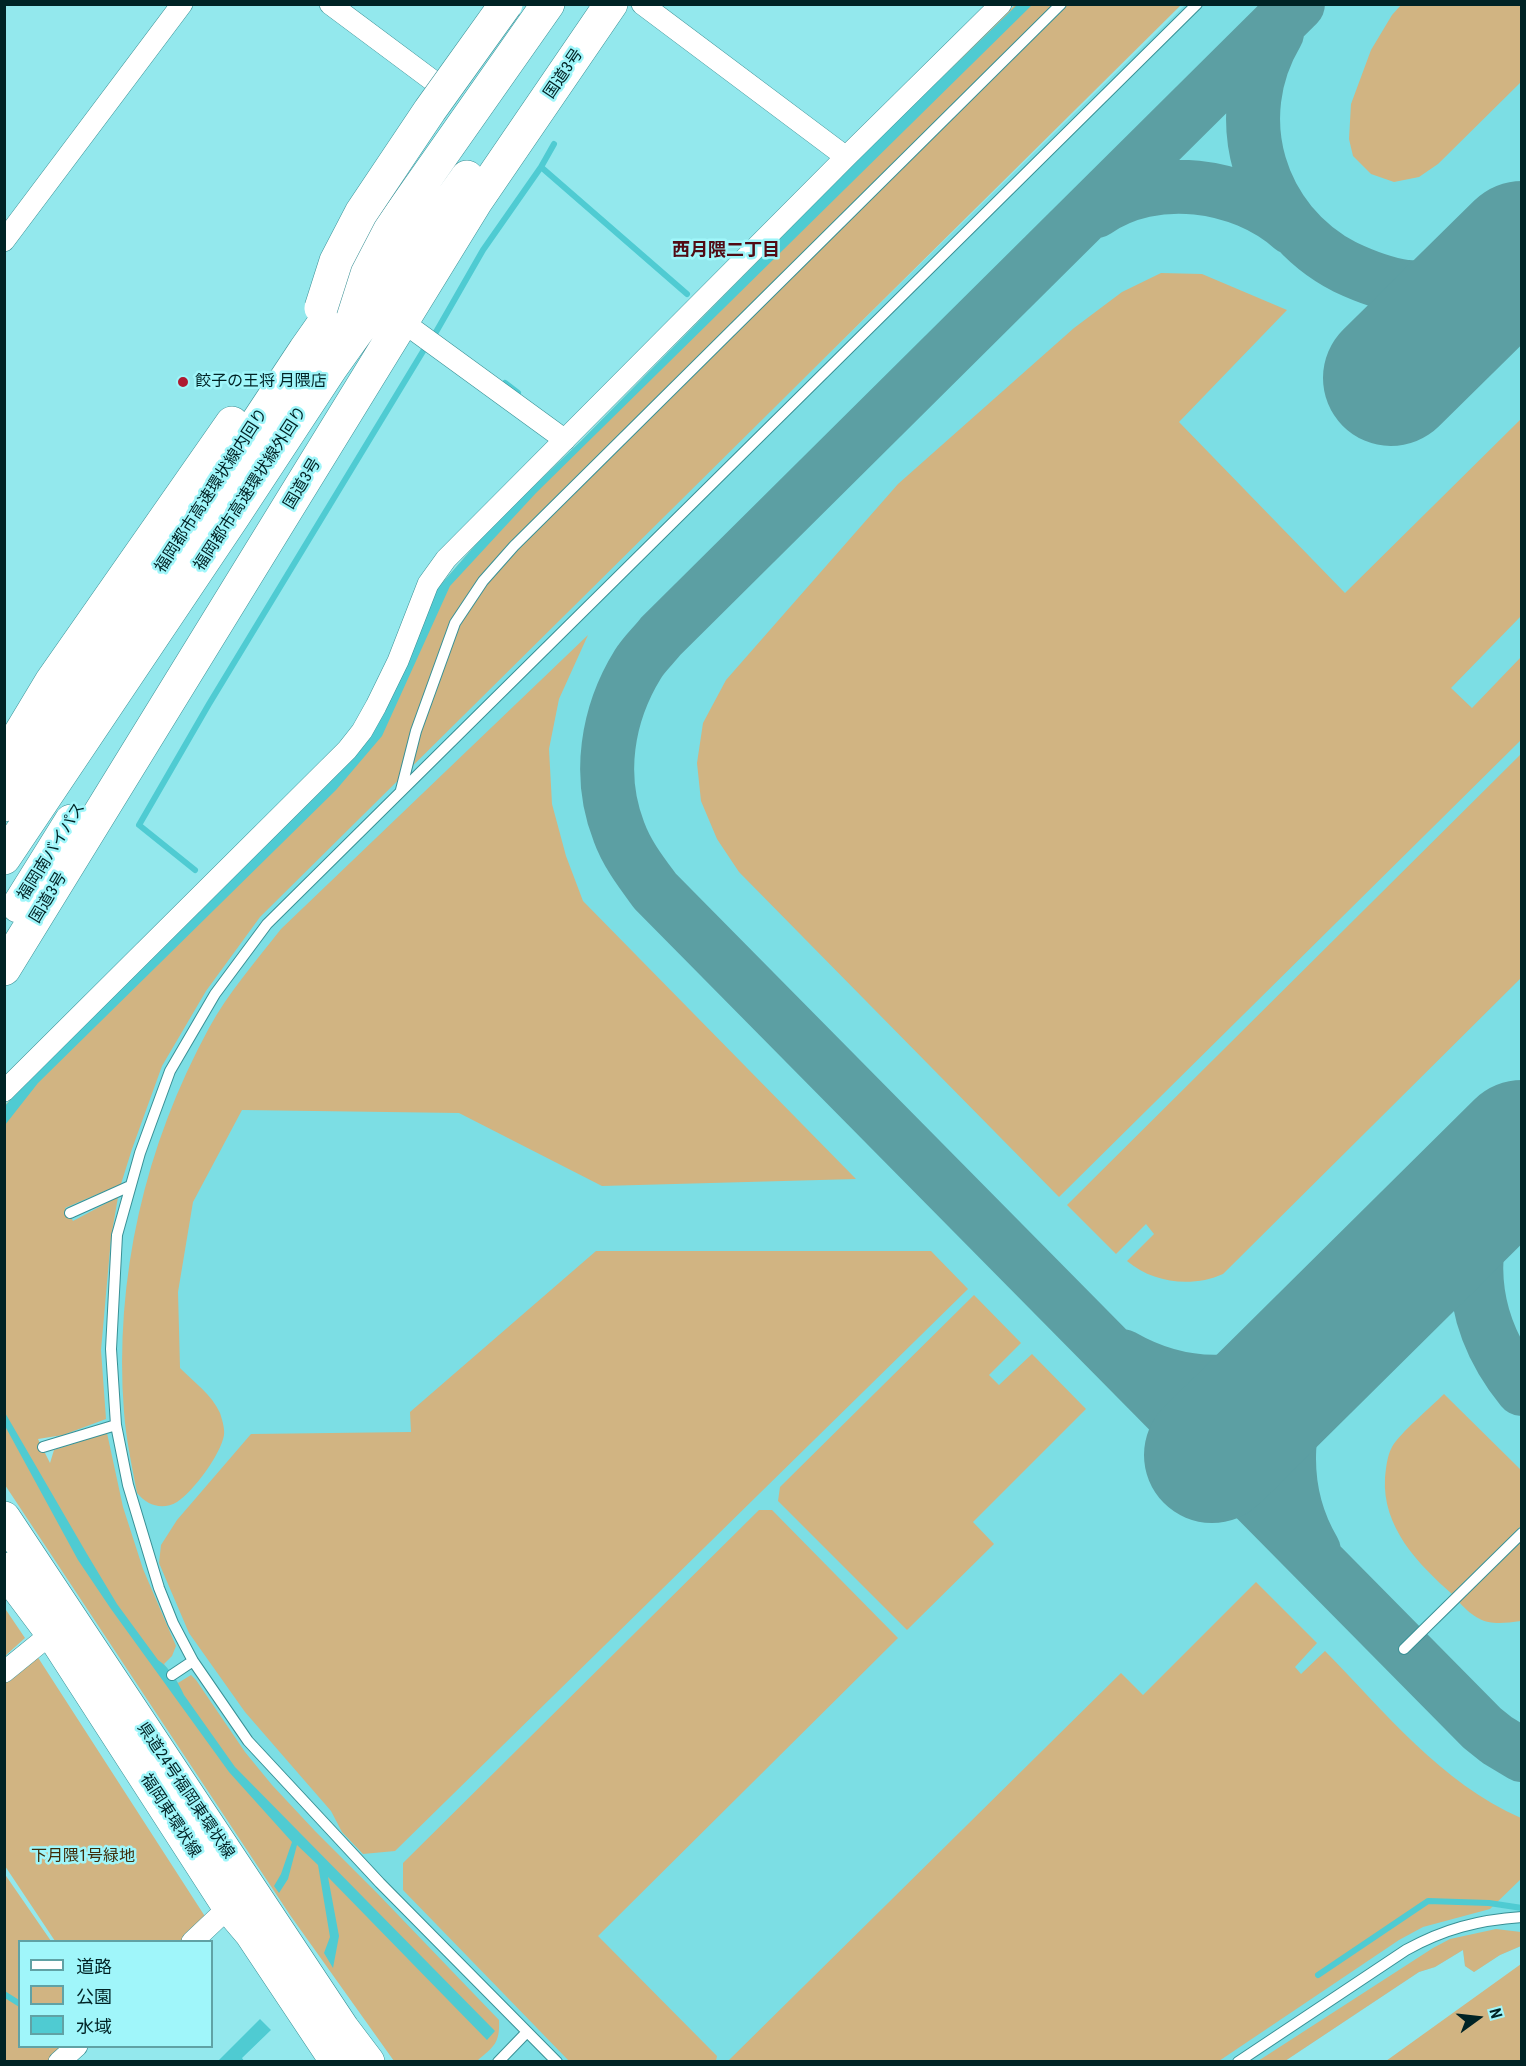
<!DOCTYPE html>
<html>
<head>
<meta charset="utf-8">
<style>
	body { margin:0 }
	#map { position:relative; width:1526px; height:2066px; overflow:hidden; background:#93e8ed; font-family:"Roboto Condensed","Noto Sans JP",sans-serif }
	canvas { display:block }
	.frame { position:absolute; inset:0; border:6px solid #002325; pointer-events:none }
	.legend { position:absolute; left:18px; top:1940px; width:195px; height:108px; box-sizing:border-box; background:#a0f6fa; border:2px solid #60a2a5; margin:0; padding:8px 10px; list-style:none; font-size:18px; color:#002325 }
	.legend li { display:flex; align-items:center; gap:12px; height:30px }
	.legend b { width:30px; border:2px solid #60a2a5 }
	.north { position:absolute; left:1448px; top:1988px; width:60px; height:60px; -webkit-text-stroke:4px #a0f6fa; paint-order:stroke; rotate:75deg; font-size:16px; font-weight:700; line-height:24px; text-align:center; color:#002325 }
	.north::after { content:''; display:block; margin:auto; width:21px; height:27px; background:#002325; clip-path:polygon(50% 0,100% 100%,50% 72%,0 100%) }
</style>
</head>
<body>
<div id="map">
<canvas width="1526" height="2066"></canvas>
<div class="frame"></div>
<ul class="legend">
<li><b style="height:8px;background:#fff"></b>道路</li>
<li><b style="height:16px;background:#d1b482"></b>公園</li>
<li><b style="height:16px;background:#4fcbd2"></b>水域</li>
</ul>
<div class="north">N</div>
</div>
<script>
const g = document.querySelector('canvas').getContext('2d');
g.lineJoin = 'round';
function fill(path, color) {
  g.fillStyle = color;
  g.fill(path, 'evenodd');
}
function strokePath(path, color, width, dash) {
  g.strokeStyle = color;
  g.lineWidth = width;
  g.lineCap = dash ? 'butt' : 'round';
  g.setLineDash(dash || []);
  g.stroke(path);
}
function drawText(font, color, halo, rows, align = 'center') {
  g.font = font + ' "Roboto Condensed","Noto Sans JP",sans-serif';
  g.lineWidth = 5;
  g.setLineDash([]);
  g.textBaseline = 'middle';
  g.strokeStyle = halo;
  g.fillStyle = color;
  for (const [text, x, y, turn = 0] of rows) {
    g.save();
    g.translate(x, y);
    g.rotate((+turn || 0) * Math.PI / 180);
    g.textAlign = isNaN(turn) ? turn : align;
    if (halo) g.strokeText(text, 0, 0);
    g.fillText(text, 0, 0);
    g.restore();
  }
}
fill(new Path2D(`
	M1185,5h336v1941l-21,9 -26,17 -9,-6 -2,-16 -28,17 -16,5 -134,89h-891l-354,-525 24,-85 -47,-84 -13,-172 64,-97z`), '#7cdee4');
fill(new Path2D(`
	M1015,5h166l-921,912 -54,74 -44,75 -30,83 -11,35 -56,24 8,13 45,-24 -7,41 -10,112 5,69 -43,16 -25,4 12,24 4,-13 53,-17 16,74 20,62 33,77 -4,10 -8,8 14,19 13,-8 5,5 49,72 27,33 43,46 61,61 123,128c1,24 -5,26 -22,41h-83l-104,-146 -285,-430v-380l324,-322 107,-193 56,-64 89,-85 293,-298z
	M1401,5h120l1,76 -84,83 -19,13 -25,5 -23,-8 -18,-18 -4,-17 2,-35 20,-54 21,-35z
	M1161,273l41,1 85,36 -108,112 166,171 176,-174v197l-70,72 21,20 49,-51v83l-462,457 -320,-325 -22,-33 -16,-38 -4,-38 6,-40 23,-43 172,-196 176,-156 48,-36z
	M588,635l-29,64 -10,50 3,55 14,52 17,45 273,278 -254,7 -143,-73 -217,-3 -49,92 -15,90 2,76c14,14 32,27 40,45 2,6 5,16 4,22 -3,19 -31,57 -47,67 -15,9 -30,3 -40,-9 -5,-27 -11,-54 -13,-81 -10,-133 21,-267 85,-384 19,-35 47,-67 72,-99z
	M1521,754v224l-298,296c-31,14 -70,9 -96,-13l27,-27 -8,-10 -30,30 -49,-49z
	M596,1251h335l37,38 -573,562 -32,3 -21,-22 -11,-21 -86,-99 -56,-79 -30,-70 2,-18 16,-25 74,-86 160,-2 -1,-20z
	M974,1295l47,48 -32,32 10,10 33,-31 54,55 -113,113 21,22 -87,86 -129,-129 2,-14z
	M1444,1394l78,77 -1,55 -69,68c-34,-30 -70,-67 -67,-116 1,-10 2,-22 7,-31 8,-14 39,-40 52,-53z
	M759,1510h13l126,128 -300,298 119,120 -1,5h-147l-166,-171v-27z
	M1521,1540v81c-29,4 -41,4 -62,-19z
	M1256,1582l61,61 -22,24 6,7 24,-23c60,61 116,132 196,167v61l-31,30 -67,18 -24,13 -180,121h-491l393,-388 22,22z
	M4,1607l21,31 -20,18h-1z
	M37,1656l169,262 -24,23h-127l-50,-75 -1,-186z
	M4,1873l47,68 -31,1v104l50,1 -17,14h-48z
	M1496,1929l25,3v14l-21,9 -26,17 -9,-6 -2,-16 -28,17 -16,5 -134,89h-27l175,-113 17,-9z
	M1521,1964v97h-135z`), '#d1b482');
fill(new Path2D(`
	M1017,5h15l-496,488 -86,93 -68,150 -46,54 -298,293 -33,42v-19l27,-30 297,-293 107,-193 56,-64 89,-85 293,-298z
	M4,1411l83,143 30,50 41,56c12,8 20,22 26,35l51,72 260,264 -8,9 -159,-163 11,59 -6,32 -9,-15 6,-16 -12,-72 -21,-20 -9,34 -9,14 -5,-7 7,-12 11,-32 -63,-70 -118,-163 -33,-49 -73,-134z
	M260,2019l11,11 -29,28 2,3h-26z`), '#4fcbd2');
strokePath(new Path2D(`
	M541,167l146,127
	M436,332l47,-82 58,-83 13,-23
	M505,383l13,10
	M195,870l-56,-45 70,-121 216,-356
	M1318,1975l110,-74 61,2 33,5
	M4,1994l16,10`), '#4fcbd2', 6);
strokePath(new Path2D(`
	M1298,4l-637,632c-7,9 -17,18 -23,28 -31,50 -41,112 -19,168 8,22 22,40 36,59l827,837 15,12 25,15
	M1277,33c-50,84 -19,189 68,234 19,9 39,17 61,20 42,4 81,-17 115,-38
	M1096,211c58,-40 145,-28 196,17
	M1522,1149c-62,74 -60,166 0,240
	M1122,1356c66,38 136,33 198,-8
	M1314,1551c-38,-64 -30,-141 6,-203`), '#5c9fa3', 54);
strokePath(new Path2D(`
	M1391,378l131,-129
	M1212,1455l310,-307`), '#5c9fa3', 136);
const lane = new Path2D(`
	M401,790l15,-59 39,-108 28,-42 31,-35 547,-542
	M70,1213l60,-27
	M43,1447l73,-22
	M1404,1649l118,-116
	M172,1675l21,-14
	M498,2062l29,-30
	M557,2062l-177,-179 -132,-142 -55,-80 -20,-38 -14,-35 -31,-103 -12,-60 -5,-76 6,-114 23,-82 30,-82 45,-77 52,-70 930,-920
	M1238,2062l168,-112c38,-21 72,-30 116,-33`);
const street = new Path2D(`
	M330,4l114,85
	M642,4l204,153
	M4,241l178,-237
	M403,322l162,118
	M4,1091l343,-341 15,-19 14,-25 22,-45 30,-77 18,-25 400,-402 155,-153
	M4,1672l48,-39
	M192,1942l37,-35
	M59,2062l18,-16`);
const primary = new Path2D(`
	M4,1518l339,511 25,33
	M4,1569l48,64 177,274 22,26 86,129`);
const highway = new Path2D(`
	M4,760l47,-78 181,-259
	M4,805l301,-455 243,-346
	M4,858l229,-341 98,-149 136,-191
	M18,906l53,-85
	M4,969l471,-766 136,-199`);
strokePath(lane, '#399095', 12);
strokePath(street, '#399095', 22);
strokePath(primary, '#399095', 34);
strokePath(highway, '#399095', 34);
strokePath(lane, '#fff', 10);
strokePath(street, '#fff', 21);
strokePath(primary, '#fff', 33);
strokePath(highway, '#fff', 33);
const highwayBridge = new Path2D(`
	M321,308l15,-47 25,-48 69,-103 76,-106`);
strokePath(highwayBridge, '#399095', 34, []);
strokePath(highwayBridge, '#fff', 33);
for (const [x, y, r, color] of [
	[183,382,6,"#ae1a31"]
]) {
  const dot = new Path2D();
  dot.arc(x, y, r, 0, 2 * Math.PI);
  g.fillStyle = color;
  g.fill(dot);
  strokePath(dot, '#a0f6fa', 2);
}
drawText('16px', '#002325', '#a0f6fa', [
	["国道3号",564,74,-56],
	["国道3号",303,484,-59],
	["福岡都市高速環状線外回り",251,489,-57],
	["福岡都市高速環状線内回り",212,491,-57],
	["福岡南バイパス",52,852,-58],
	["国道3号",49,898,-59],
	["県道24号福岡東環状線",185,1791,56],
	["福岡東環状線",170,1816,57]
]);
drawText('16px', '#002325', '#a0f6fa', [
	["餃子の王将 月隈店",195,382]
], 'left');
drawText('16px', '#3f2d0a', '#a0f6fa', [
	["下月隈1号緑地",83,1857]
]);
drawText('bold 18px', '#510b14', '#a0f6fa', [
	["西月隈二丁目",726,251]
]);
</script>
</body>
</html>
